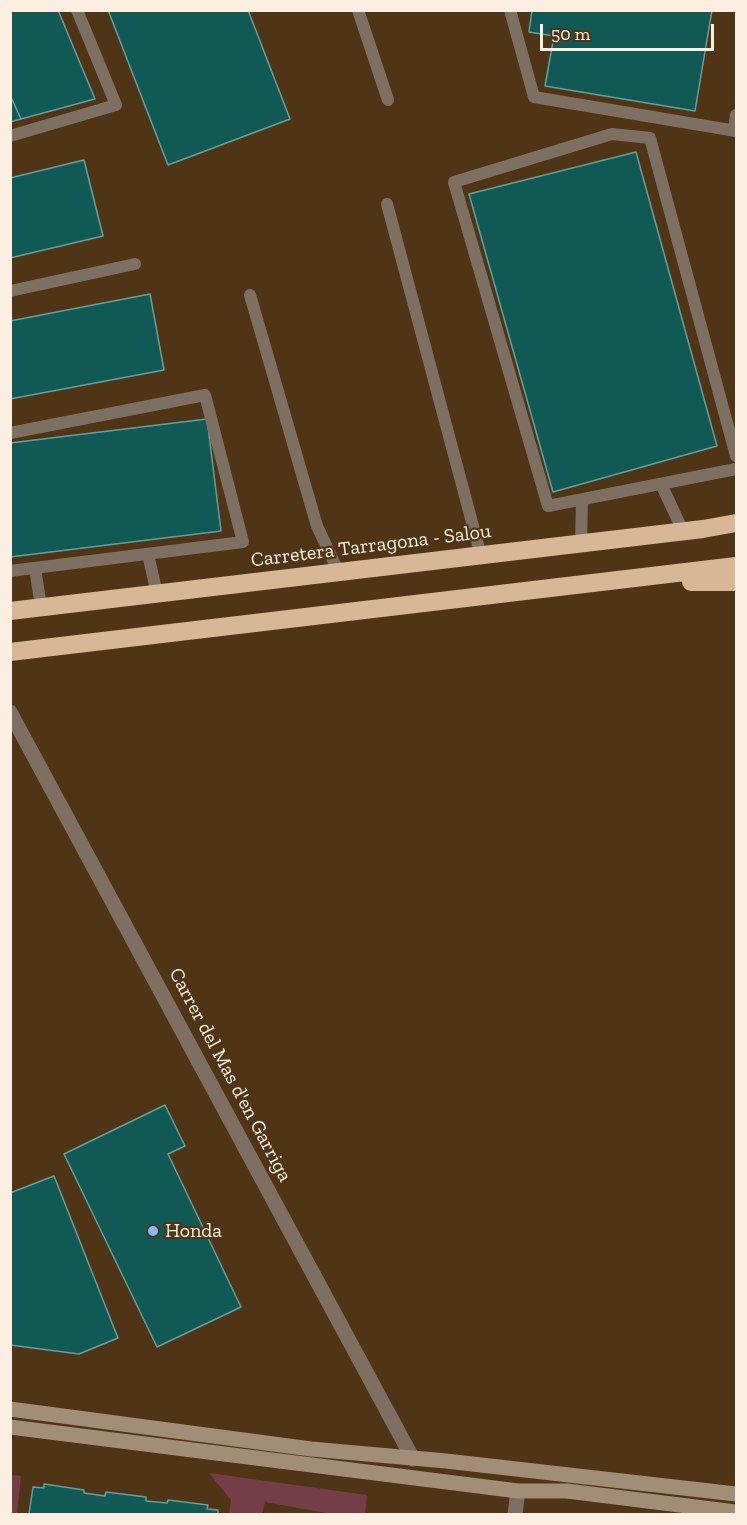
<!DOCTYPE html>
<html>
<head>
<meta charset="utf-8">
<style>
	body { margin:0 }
	#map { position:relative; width:747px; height:1525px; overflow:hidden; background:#4f3516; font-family:"Zilla Slab",serif }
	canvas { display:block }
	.frame { position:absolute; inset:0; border:12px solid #fcefe1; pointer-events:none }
	.scale { position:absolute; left:540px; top:24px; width:174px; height:27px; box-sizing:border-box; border:3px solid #fcefe1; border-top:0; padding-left:8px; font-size:18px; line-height:21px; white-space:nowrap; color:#fcefe1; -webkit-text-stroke:4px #4f3516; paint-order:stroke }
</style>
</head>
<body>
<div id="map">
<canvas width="747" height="1525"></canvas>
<div class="frame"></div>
<div class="scale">50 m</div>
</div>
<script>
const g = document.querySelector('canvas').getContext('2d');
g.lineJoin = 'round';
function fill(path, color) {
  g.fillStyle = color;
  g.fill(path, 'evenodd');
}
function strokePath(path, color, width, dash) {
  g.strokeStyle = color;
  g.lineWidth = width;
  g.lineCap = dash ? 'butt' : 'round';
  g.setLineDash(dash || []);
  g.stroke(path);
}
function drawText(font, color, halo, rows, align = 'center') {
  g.font = font + ' "Zilla Slab",serif';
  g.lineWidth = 4.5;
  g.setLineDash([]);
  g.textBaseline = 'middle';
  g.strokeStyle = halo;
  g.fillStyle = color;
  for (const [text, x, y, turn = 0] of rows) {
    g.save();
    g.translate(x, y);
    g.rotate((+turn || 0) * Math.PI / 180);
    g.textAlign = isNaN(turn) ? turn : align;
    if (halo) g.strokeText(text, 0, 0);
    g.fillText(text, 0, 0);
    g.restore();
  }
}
fill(new Path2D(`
	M209,1473l158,22 -2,19h-33l-67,-12 -3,12h-33l2,-14z
	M11,1475l10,1 -4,38 -6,-1z`), '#743e49');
const building = new Path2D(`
	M10,10h48l37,89 -74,20 -11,-24z
	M108,10h140l42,109 -122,46z
	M532,10h180l-17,101 -150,-25 9,-50 -25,-4z
	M10,95l11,24 -11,3z
	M636,152l81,294 -164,46 -84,-298z
	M84,160l19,76 -93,22v-80z
	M150,294l14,76 -154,29v-78z
	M207,419l14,112 -211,26v-114z
	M165,1105l20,41 -17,8 73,153 -84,40 -93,-193z
	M54,1176l64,162 -39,16 -69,-9v-152z
	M44,1484l40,6v3l21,3 1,-4 40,5v4l21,2 1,-3 40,5 -1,4 11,1v4h-189l4,-27 11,1z`);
fill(building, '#115954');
strokePath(building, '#689f9a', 1.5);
strokePath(new Path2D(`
	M358,10l30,90
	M510,10l24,87 202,34
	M734,130l2,-15
	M10,136l106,-31 -39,-95
	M387,204l94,352
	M10,291l125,-27
	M250,295l67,231 22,47
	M10,433l195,-38 38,147 -233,29
	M736,456l-86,-318 -38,-4 -158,48 94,324 188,-37
	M661,484l22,47
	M581,544l1,-44
	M148,554l9,40
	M35,568l6,39`), '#7d7062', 12);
strokePath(new Path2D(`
	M10,712l403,747
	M515,1514l3,-23`), '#7d7062', 15);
strokePath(new Path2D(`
	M10,1409l301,40 135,12 290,33
	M10,1427l508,64h49l169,21`), '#a28d77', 15);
strokePath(new Path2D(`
	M691,582h45
	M10,611l693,-82 33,-6
	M10,652l726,-86`), '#d7b796', 18);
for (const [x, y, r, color] of [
	[153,1231,6,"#7ebdf9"]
]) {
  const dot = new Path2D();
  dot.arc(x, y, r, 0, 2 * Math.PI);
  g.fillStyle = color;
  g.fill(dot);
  strokePath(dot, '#4f3516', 2);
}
drawText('20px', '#fcefe1', '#4f3516', [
	["Carretera Tarragona - Salou",371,546,-7],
	["Carrer del Mas d'en Garriga",230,1075,62]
]);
drawText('20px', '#fcefe1', '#4f3516', [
	["Honda",165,1231]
], 'left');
</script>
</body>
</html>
